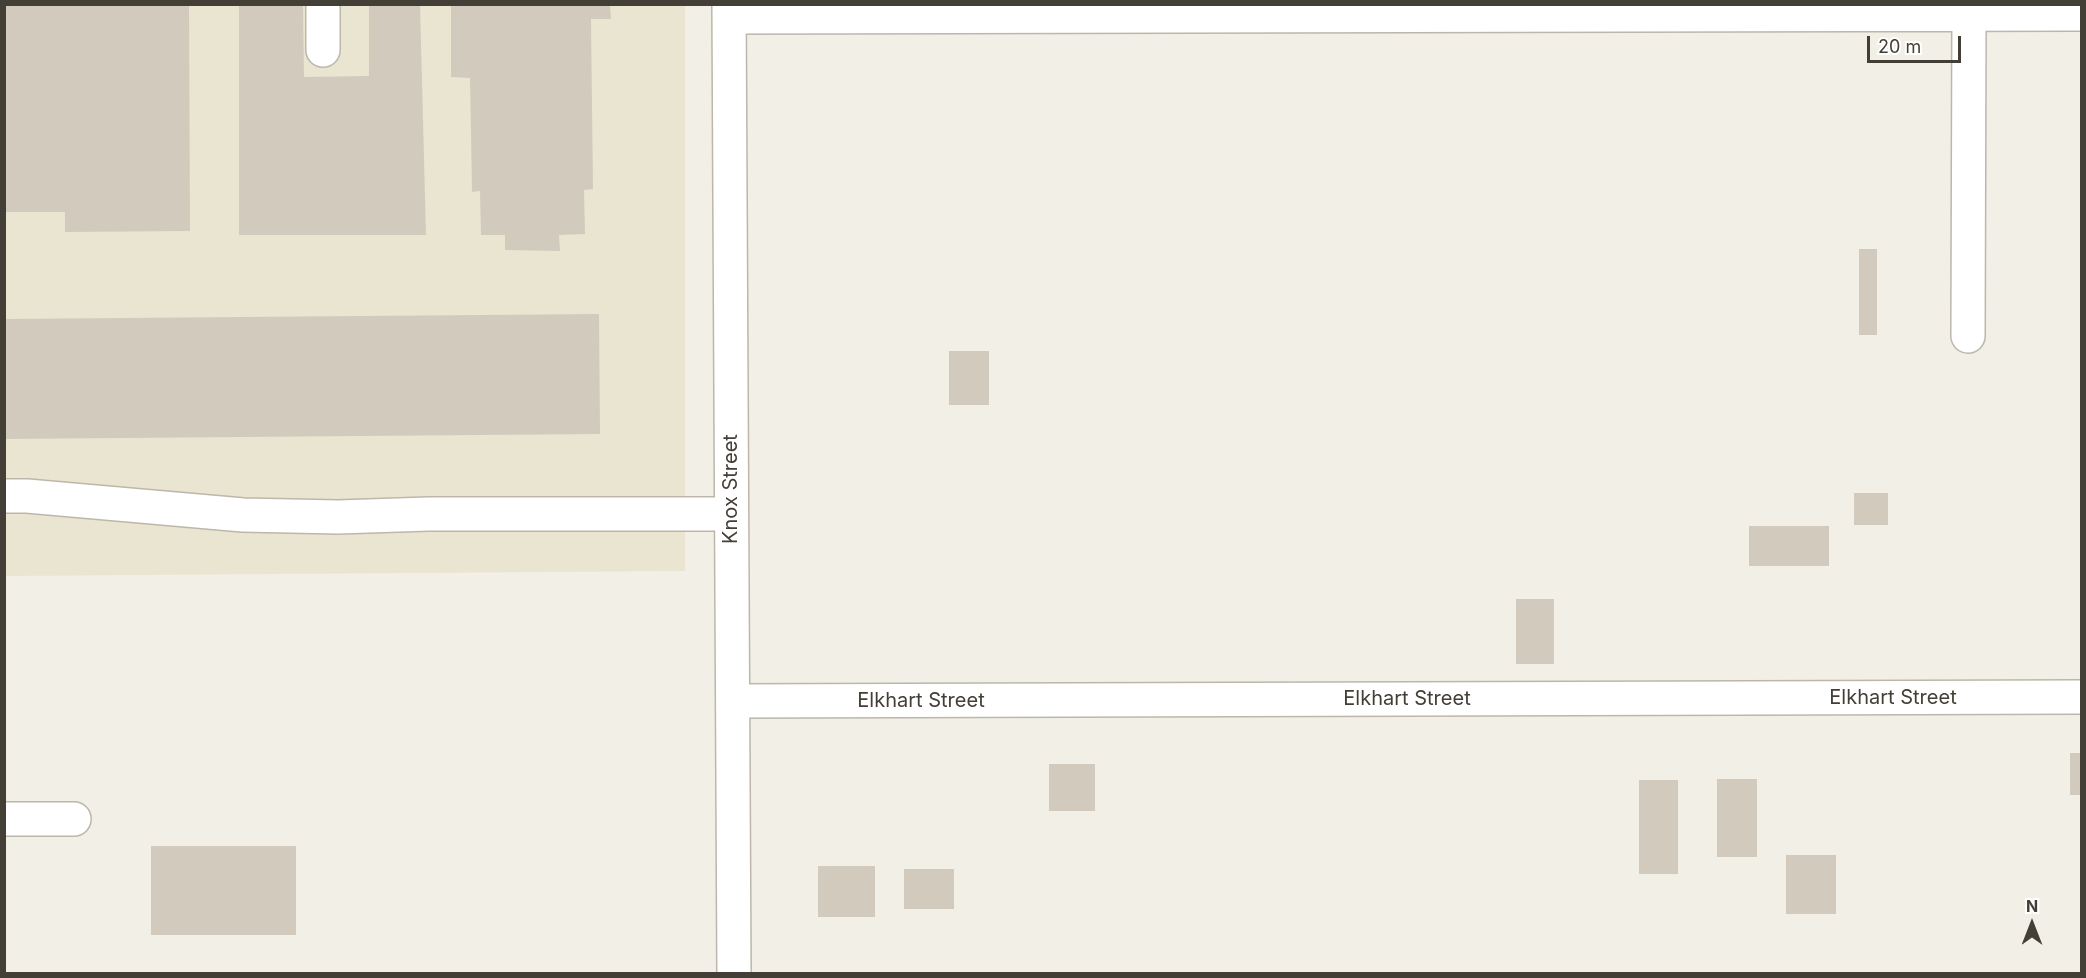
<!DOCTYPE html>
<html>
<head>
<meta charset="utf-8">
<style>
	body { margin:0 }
	#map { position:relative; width:2086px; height:978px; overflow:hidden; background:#f2efe6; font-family:Inter,sans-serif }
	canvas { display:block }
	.frame { position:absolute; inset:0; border:6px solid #443f36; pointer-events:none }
	.north { position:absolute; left:2002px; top:894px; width:60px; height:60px; -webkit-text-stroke:4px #fff; paint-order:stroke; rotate:0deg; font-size:16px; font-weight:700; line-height:24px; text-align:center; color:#443f36 }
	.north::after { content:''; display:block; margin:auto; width:21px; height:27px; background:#443f36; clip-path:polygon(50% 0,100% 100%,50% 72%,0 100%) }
	.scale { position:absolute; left:1867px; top:36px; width:94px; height:27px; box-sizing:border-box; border:3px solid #443f36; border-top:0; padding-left:8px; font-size:18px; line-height:21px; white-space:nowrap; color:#443f36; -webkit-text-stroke:4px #fff; paint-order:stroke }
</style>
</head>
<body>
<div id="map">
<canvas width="2086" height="978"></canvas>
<div class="frame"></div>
<div class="north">N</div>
<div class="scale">20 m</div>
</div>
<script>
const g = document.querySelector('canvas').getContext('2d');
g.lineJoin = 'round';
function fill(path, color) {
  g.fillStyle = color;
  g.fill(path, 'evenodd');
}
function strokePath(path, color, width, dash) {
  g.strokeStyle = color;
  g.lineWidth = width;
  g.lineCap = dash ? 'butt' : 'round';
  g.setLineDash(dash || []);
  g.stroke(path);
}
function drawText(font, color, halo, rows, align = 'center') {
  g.font = font + ' Inter,sans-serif';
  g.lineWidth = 4.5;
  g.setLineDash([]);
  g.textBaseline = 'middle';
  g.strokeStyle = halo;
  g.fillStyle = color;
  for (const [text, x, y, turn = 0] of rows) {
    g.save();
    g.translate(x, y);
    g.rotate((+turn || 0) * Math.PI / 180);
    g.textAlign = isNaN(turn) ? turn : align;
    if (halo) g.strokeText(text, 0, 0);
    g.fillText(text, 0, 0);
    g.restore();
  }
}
fill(new Path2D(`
	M4,5h681v566l-680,5z`), '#eae5d1');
fill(new Path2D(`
	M4,4h185l1,227 -125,1v-20h-61z
	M239,4h64l1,73 65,-1v-72h51l6,231h-187z
	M451,4h159l1,15h-20l2,170 -9,1 1,44 -26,1 1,16 -55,-1v-15h-24l-1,-44 -8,1 -2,-114 -19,-1z
	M1859,249h18v86h-18z
	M599,314l1,120 -596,5v-120z
	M949,351h40v54h-40z
	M1854,493h34v32h-34z
	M1749,526h80v40h-80z
	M1516,599h38v65h-38z
	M2070,753h12v42h-12z
	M1049,764h46v47h-46z
	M1717,779h40v78h-40z
	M1639,780h39v94h-39z
	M151,846h145v89h-145z
	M1786,855h50v59h-50z
	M818,866h57v51h-57z
	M904,869h50v40h-50z`), '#d2cbbd');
const minor = new Path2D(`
	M323,4v46
	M729,4l5,970
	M729,17l1353,-3
	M1968,336l1,-322
	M4,496h23l216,19 95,2 91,-3h302
	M733,701l1349,-4
	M4,819h70`);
strokePath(minor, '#bcb7aa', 36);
strokePath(minor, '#fff', 33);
drawText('20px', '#443f36', '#fff', [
	["Knox Street",731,489,-90],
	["Elkhart Street",1893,698],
	["Elkhart Street",1407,699],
	["Elkhart Street",921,701]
]);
</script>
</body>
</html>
